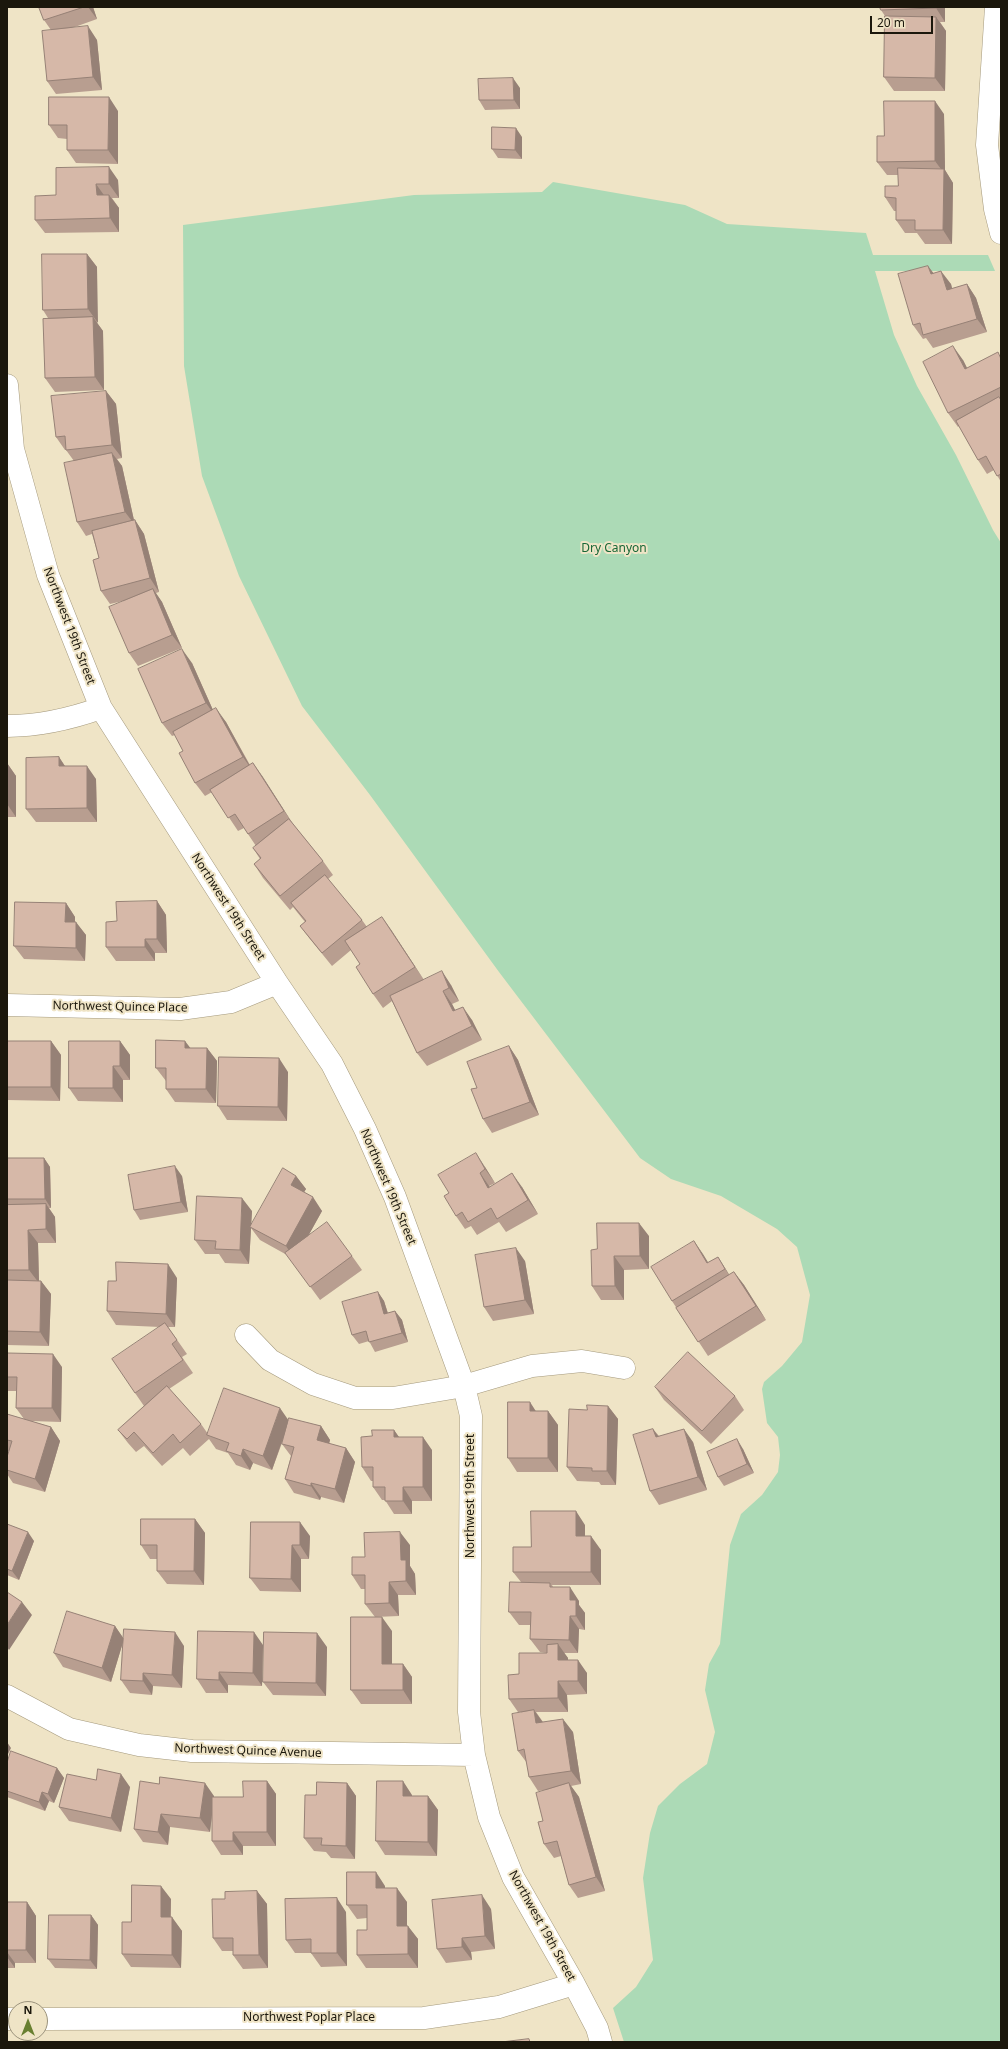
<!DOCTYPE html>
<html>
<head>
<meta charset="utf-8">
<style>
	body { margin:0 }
	#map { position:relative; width:1008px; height:2049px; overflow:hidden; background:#efe4c6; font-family:"Noto Sans",sans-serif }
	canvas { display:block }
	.frame { position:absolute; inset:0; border:8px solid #1b170c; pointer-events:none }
	.north { position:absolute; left:8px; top:2001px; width:40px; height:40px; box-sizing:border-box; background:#efe4c6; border:1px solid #9a927c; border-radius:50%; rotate:0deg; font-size:11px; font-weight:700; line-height:16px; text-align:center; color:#1b170c }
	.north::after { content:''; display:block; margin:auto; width:14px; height:18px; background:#687f30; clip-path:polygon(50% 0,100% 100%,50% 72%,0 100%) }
	.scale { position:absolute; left:870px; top:16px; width:63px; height:18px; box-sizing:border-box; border:2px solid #1b170c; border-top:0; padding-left:5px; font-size:12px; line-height:14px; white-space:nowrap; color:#1b170c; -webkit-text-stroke:3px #efe4c6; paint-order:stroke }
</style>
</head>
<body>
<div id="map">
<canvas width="1008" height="2049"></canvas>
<div class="frame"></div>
<div class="north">N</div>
<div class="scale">20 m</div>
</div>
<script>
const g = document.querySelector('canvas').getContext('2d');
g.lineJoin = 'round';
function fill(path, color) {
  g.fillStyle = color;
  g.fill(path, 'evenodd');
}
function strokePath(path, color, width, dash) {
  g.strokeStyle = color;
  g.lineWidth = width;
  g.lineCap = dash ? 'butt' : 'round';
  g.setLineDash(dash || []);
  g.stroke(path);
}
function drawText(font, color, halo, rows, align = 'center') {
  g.font = font + ' "Noto Sans",sans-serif';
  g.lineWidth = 4;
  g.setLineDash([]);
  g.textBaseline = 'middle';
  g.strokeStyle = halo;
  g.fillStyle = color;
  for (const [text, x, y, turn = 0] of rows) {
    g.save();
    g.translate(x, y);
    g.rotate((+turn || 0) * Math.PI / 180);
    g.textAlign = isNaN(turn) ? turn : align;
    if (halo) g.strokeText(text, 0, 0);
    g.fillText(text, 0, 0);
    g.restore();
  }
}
fill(new Path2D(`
	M553,182l132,23 42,19 139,9 7,22h115l7,16h-120l19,64 23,51 39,69 37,75 8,13v1499h-377l-11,-34 23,-21 17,-27 -10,-82 7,-45 8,-27 22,-22 27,-20 8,-32 -10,-42 4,-26 11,-20 10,-99 11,-31 21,-19 16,-23 2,-17 -2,-18 -11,-14 -5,-34 2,-7 18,-16 20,-24 8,-47 -13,-48 -20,-18 -56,-33 -50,-17 -31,-21 -141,-186 -129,-177 -68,-89 -63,-130 -37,-100 -18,-110 -1,-141 231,-30 128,-3z`), '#acdab6');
const minor = new Path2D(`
	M996,7l-9,138 8,64 6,24
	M7,385l6,64 35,126 53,133 176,275 55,81 33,65 30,68 69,189 7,30 -2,296 5,43 15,62 24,60 61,107 23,44 4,14
	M7,726c33,0 63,-7 94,-18
	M7,1005l173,4 51,-7 46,-19
	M246,1335l24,25 43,24 42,14h38l71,-12 68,-20 50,-5 42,7
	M7,1696l62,33 70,16 53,6 282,4
	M7,2019h9
	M40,2019l384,-1 75,-11 75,-23`);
strokePath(minor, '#a4997d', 23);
strokePath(minor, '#fff', 22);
fill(new Path2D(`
	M39,7h54l4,12 -25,9 25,12 5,50 -46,4 -9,-13 4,-51 -7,-10z
	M880,7h65v15h-5l6,9 -1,60h-51l-10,-14 1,-61 -4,-6z
	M520,88v21l-35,1 -6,-10z
	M118,111v53l-42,-1 -9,-13v-11l-9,-1 -9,-13z
	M944,114l1,56 8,13 -1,61h-27l-8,-11h-12l-9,-13v-9h-2l-9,-14 13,-11v-11h-11l-10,-13 7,-26z
	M522,137v22l-24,-1 -6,-9z
	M56,168l62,12 1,18h-7l7,10v24l-74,1 -10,-13 21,-25z
	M87,254l10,13v56l6,8 1,59 -49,2 -10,-14 3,-60 -5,-8z
	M928,266l5,7 18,11 1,5 15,-5 9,14 11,34 -54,16 -7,-10 -3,1 -10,-14z
	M1001,357v125l-7,-12 -7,4 -9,-14 -19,-34 -1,1 -10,-14 15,-53 4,8z
	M106,391l10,13 6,54 -5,1 5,7 12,54h1l9,14 15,58 -3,1 6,9 20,46 -44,18 -9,-13 -6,-52 -13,3 -9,-13 -2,-33 -7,-24 -6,2 -9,-14 -3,-61 -8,-11h-1l-9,-13z
	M192,663l21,47 13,12 24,43 3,-2 40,61 30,37 10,14 -5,4 34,41 5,7 15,-10 42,63 27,5 8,16 -7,3 3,6 17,10 10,20 -55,26 -10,-13 -25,-52 -9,7 -10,-14 -13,-30 -9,-14 -19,16 -22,-27 -10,-13 5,-4 -12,-15 -3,3 -27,-32 -9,-14 6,-5 -7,-11 3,-2 -12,-18 -6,3 -26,-39 -7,4 -10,-13 -12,-32 -8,-16 -3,1 -10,-13z
	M59,757l6,9 31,13 1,43h-61l-10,-13z
	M7,763l9,13v41h-9z
	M157,901l9,14 1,38h-12v8h-39l-10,-14 11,-26z
	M66,903l9,14v5l11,13 -1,26 -61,-2 -10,-13z
	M7,1041h44l10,14 -1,46 -53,-1z
	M120,1041l10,14v25h-7v22l-45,-1 -9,-13z
	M509,1046l9,14 21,55 -47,18 -9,-14 -6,-31z
	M190,1048h17l10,13 -1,42 -41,-1 -9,-13v-8l-10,-13z
	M288,1072l-1,49 -60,-1 -9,-14z
	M7,1158h37l6,9 1,41h-2l6,9 1,26h-18l1,38h2l10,13 -2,52 -42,-1z
	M485,1167l10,16 -6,3 1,1h32l16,27 -32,18 -7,-10 -22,13 -6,-9 -6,3 -9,-13 -7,-23z
	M182,1176l6,36 -48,8 -6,-10z
	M296,1176l10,13 -2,3 18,19 -14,25 44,20 10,14 -42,30 -33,-45 -27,-15 -9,-12 -2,36 -24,-1 -6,-9h-14l-10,-14 57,-29 -1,14z
	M649,1236v33l-25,1v30h-23l-9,-14 5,-37z
	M694,1241l14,22 10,-6 11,18 5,-3 10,13 22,35 -58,36 -36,-55z
	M525,1261l9,53 -41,7 -9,-14z
	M177,1278l-2,49h-7l19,27 -5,3 11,16 -24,16 32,35 7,10 81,-14 32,6 9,14 -1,4 17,4 9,14 -11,41 -23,-6 -1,3 -26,-7 -9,-14 6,-23 -9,-12 4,-12 -14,38 -19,-7 -3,7 -14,-5 -8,-12 -12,-4 -7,-10 -19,17 -7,-8 -21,18 -18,-20 -8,6 -8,-9 -10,-13 26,-24 -9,-13 25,-66 -44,-2 -9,-14 9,-30z
	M378,1292l6,9 4,12 7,-2 7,9 6,22 -33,10 -6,-11 -10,3 -7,-9z
	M7,1353l55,14 -1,55 -30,-1 20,6 9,14 -15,51 -32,-9 -6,-9v-17l2,-6h-2v-37l17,5 -8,-11v-17h-9z
	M655,1387l80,9 9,14 -33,34 -47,-44z
	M608,1406l10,13 -2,66h-15l-2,-3 -22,-1 -10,-14 20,-57z
	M536,1411h12l10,14v47h-41l-9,-14z
	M653,1429l6,7 34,6 14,48 -48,15 -9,-14z
	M394,1430l5,7 33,13v51h-20v13h-18l-9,-14h-3l-9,-13v-6h-2l-9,-14 10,-31z
	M743,1449l11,24 -30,13 -6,-9z
	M195,1519l10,14 -1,52 -37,-1 -10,-13v-12h-7l-9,-14z
	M251,1522l59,14 -1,23h-8v33l-41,-1 -10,-13z
	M7,1524l27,17 -15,39 -12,-5z
	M585,1525v11l16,14v35h-49l1,2 26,14v4l6,8v17l-6,-1 -1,24h-14l4,5v2l19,13v21l-20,1 1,17h-32l7,10 30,10 8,52 -10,2 8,11 26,94 -27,7 -9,-13 -8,-29 -7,2 -10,-14 -1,-23 3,-31 -8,1 -9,-14 -2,-14 -9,-12 3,-39h-3l-9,-13 10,-25 28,-21 -7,-1 -10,-13 1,-14h-12l-10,-13 12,-30 -8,-10 18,-25z
	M410,1545v21l5,8 1,21h-18l1,21 -24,1 -10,-13v-15h-4l-9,-14 13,-18z
	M115,1626l8,12 61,8 -2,42 -29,-2 -1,9 -22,-2 -9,-13 2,-38 -12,40 -48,-15 -9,-14z
	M392,1631v33h11l9,13v27h-51l-10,-14z
	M263,1645l-1,41 -34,-1v8h-22l-9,-14z
	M327,1647l-1,49 -53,-1 -10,-13z
	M7,1763l50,5 7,10 -10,25 -5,-2 -4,10 -38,-14z
	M96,1780l34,7 -9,45 -52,-11 -10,-14z
	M267,1781l9,13v52h-33v9h-22l-9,-14v-26l-2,17 -40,-5 -2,18 -25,-3 -9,-13 25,-45 55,12v1h29z
	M347,1783l9,13 -1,63 -24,-1 -5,-6 -12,-1 -10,-13 12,-43z
	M412,1795v1h16l10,14 -1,46 -52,-1 -9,-14z
	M385,1886v2l22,14v24l11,13v29h-52l-9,-13 10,-25v-12l-10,1 -10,-14z
	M257,1891l10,13 1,64 -25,1 -10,-14v-4h-11l-9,-13 12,-39z
	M171,1899v18l11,14 -1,37 -50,-1 -9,-13 9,-32z
	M7,1902h20l9,14v47h-21v5h-8z
	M491,1909l4,40 -24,3 1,8 -26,3 -9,-14z
	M346,1912l1,54 -26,1 -10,-14h-16l-9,-13z
	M91,1915l7,10 -1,44 -42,-1 -7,-9z`), '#b89e90');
fill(new Path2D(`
	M88,7h5l4,12z
	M936,7h9v15l-9,-14z
	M936,17l10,14 -1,60 -10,-13z
	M88,26l9,14 5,50 -9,-13z
	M513,78l7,10v21l-6,-9z
	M109,97l9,14v53l-10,-14z
	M935,101l9,13 1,56 8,13 -1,61 -9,-14 1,-57 -9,-12z
	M516,128l6,9v22l-7,-9z
	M109,167l9,13 1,18 -10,-14z
	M96,184l10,14 -9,-3z
	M109,195l10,13v24l-9,-14z
	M87,254l10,13 1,56 -10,-14z
	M928,266l10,13 -7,-5z
	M941,271l10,13 5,20 -9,-14z
	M967,284l9,14 11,34 -10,-13z
	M93,317l10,14 1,59 -9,-13z
	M953,346l10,14 11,22 -9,-13z
	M106,391l10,13 6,54 -10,-13z
	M112,453l10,13 13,59 -10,-13z
	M135,520l9,14 15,58 -9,-14z
	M153,589l9,13 20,46 -10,-13z
	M182,649l10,14 24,54 -10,-14z
	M216,708l10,14 26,48 -9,-13z
	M59,757l9,14 -9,-5z
	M7,763l9,13v41l-9,-13z
	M253,763l10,14 30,47 -9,-13z
	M87,766l9,13 1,43 -10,-14z
	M157,901l9,14 1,38 -10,-14z
	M66,903l9,14v18l-10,-13z
	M7,907l1,1 -1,24z
	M382,917l10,14 32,49 -9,-13z
	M76,922l10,13 -1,26 -9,-13z
	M145,939l10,14v8l-10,-14z
	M442,971l9,14 8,16 -10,-13z
	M443,991l9,13 11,21 -10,-14z
	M463,1007l9,13 10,20 -10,-14z
	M51,1041l10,14 -1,46 -9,-14z
	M120,1041l10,14v25l-10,-14z
	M185,1041l10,13 -10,-6z
	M509,1046l9,14 21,55 -9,-13z
	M207,1048l10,13 -1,42 -10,-14z
	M279,1058l9,14 -1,49 -9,-14z
	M113,1066l10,14v22l-10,-14z
	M476,1153l9,14 10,16 -10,-14z
	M44,1158l6,9 1,41 -6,-9z
	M175,1166l7,10 6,36 -7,-10z
	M480,1173l9,13 9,15 -10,-13z
	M512,1173l10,14 16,27 -10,-14z
	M296,1176l10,13 -6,10 -9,-14z
	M313,1197l9,14 -27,49 -9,-14z
	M242,1198l10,13 -3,53 -9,-14z
	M46,1204l9,13 1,26 -10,-14z
	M639,1223l10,13v33l-9,-13z
	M28,1230l10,13 1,40 -10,-13z
	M694,1241l9,13 14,23 -10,-14z
	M516,1248l9,13 9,53 -9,-14z
	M614,1256l10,14v30l-9,-14z
	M718,1257l9,14 7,12 -9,-14z
	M168,1264l9,14 -2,49 -9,-13z
	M734,1272l10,13 22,35 -10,-14z
	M41,1281l10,13 -2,52 -9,-14z
	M378,1292l6,9 7,23 -7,-10z
	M395,1311l7,9 6,22 -6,-9z
	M53,1354l9,13 -1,55 -9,-14z
	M530,1402l9,14 -9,-5z
	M608,1406l10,13 -2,66 -9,-14z
	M280,1408l9,13 -17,49 -9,-14z
	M548,1411l10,14v47l-10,-14z
	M321,1426l9,14 -4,14 -9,-14z
	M51,1427l9,14 -15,51 -10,-13z
	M653,1429l10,14 -7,-6z
	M684,1429l9,13 14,48 -9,-13z
	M394,1430l9,13 -9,-6z
	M423,1437l9,13v51l-9,-14z
	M737,1439l6,10 11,24 -7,-9z
	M346,1448l9,14 -11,41 -9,-14z
	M243,1449l10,14 -3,7 -9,-14z
	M311,1483l10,14 -1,3 -9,-14z
	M403,1487l9,14v13l-9,-13z
	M576,1511l9,14v25l-9,-14z
	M195,1519l10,14 -1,52 -10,-14z
	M300,1522l10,14 -1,23 -9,-14z
	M28,1532l6,9 -15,39 -7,-9z
	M400,1532l10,13v21l5,8 1,21 -10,-14 -5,-21z
	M591,1536l10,14v35l-10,-13z
	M292,1545l9,14v33l-10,-13z
	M389,1582l9,13 1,21 -10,-13z
	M570,1587l9,14v4l6,8v17l-9,-14 -6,-16z
	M22,1602l10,13 -23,35 -2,-3v-22z
	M570,1616l9,13 -1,24 -9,-13z
	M382,1617l10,14v46l-10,-13z
	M115,1626l9,13 -13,43 -9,-14z
	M175,1632l9,14 -2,42 -10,-13z
	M254,1632l9,13 -1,41 -9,-13z
	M317,1633l10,14 -1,49 -10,-13z
	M558,1644l10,14v15l-10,-13z
	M578,1660l9,13v21l-9,-13z
	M403,1664l9,13v27l-9,-14z
	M219,1672l9,13v8l-9,-13z
	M143,1673l10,13 -1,9 -9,-14z
	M558,1681l9,14 1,17 -10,-14z
	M534,1710l10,14 -8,-1z
	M563,1719l10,13 8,52 -10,-13z
	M7,1742l4,6 -4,8z
	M57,1768l7,10 -10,25 -6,-9z
	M121,1774l9,13 -9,45 -10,-14z
	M267,1781l9,13v52l-9,-14z
	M403,1781l9,14v15l-9,-14z
	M205,1783l9,13 -4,36 -10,-14z
	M347,1783l9,13 -1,63 -9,-13z
	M569,1783l10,14 26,94 -9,-14z
	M42,1792l7,9 -4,10 -6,-9z
	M428,1796l10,14 -1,46 -9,-14z
	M161,1814l9,13 -2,18 -10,-13z
	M233,1832l10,14v9l-10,-14z
	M376,1872l9,14v16l-9,-14z
	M161,1886l10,13 -1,31 -9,-13z
	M397,1888l10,14v37l-10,-13z
	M257,1891l10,13 1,64 -9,-13z
	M482,1895l9,14 4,40 -10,-13z
	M337,1898l9,14 1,54 -10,-13z
	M27,1902l9,14v47l-10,-13z
	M91,1915l7,10 -1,44 -7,-9z
	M172,1917l10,14 -1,37 -9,-13z
	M408,1926l10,13v29l-10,-14z
	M462,1938l9,14 1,8 -10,-13z
	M7,1952l8,11v5l-8,-11z`), '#968176');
const building = new Path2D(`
	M39,7h45l-40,13z
	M880,7h56v1l-55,2z
	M885,16l51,1 -1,61 -51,-1z
	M88,26l5,51 -46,4 -5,-50z
	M513,78l1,22h-35l-1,-21z
	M49,97h60l-1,53h-41v-25h-18z
	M884,101h51v60l-58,1v-26h7z
	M492,127l24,1 -1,22 -23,-1z
	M109,167v17h-13l1,11h12l1,23 -75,2v-24l21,-1v-27z
	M898,168l46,1 -1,61h-28v-10h-19v-22l-11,-1v-11h13z
	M42,254h45l1,55 -45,1z
	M928,266l3,8 10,-3 6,19 20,-6 10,35 -54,16 -3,-12 -7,2 -15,-51z
	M93,317l2,60 -50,1 -2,-59z
	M953,346l12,23 33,-17 3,7v28l-53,26 -25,-51z
	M106,391l6,54 -46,5 -1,-14 -9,1 -5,-41z
	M999,397l2,3v74l-4,2 -11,-20 -8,4 -22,-39z
	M112,453l13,59 -48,10 -13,-59z
	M135,520l15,58 -49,13 -8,-31 6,-2 -7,-27z
	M153,589l19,46 -43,18 -20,-46z
	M182,649l24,54 -44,20 -24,-54z
	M216,708l27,49 -48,26 -16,-30 4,-2 -10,-19z
	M59,757v9h28v42l-61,1v-51z
	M253,763l31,48 -36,23 -13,-20 -7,4 -18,-28z
	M289,819l34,42 -43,35 -26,-32 7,-6 -8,-10z
	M325,875l37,45 -40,33 -22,-27 6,-5 -15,-18z
	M157,901v38h-12v8h-39v-25l11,-1 -1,-19z
	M15,902l51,1 -1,19h11v26l-62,-2z
	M382,917l33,50 -42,27 -17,-27 4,-3 -15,-23z
	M442,971l7,17 -6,3 10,20 10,-4 9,19 -55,27 -27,-57z
	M156,1040l29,1v7h22l-1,41h-40v-21h-10z
	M7,1041h44v46h-44z
	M69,1041h51v25h-7v22h-44z
	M509,1046l21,56 -47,17 -12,-30 6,-1 -10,-26z
	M219,1057l60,1 -1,49 -60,-1z
	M476,1153l9,16 -5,4 8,15 24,-15 16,27 -31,19 -6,-11 -23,14 -6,-10 -6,4 -12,-20 5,-3 -11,-18z
	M7,1158h37l1,41h-38z
	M175,1166l6,36 -47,8 -6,-35z
	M283,1168l13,8 -5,9 22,12 -27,49 -36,-19z
	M197,1196l45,2 -2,52 -25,-1 1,-8 -21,-1z
	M46,1204v25l-18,1 1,40h-22v-65z
	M327,1222l25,34 -42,31 -25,-34z
	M597,1223h42l1,33h-26l1,30h-23l-1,-36 6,-1z
	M694,1241l13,22 11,-6 7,12 -53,32 -21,-34z
	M516,1248l9,52 -41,7 -9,-52z
	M116,1262l52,2 -2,50 -59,-3 1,-30h8z
	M734,1272l22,34 -58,36 -22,-34z
	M7,1280l34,1 -1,51 -33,-1z
	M378,1292l6,22 11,-3 7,22 -33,9 -3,-11 -14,4 -10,-33z
	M165,1323l12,17 -5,4 11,16 -48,33 -23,-34z
	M688,1352l47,44 -33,35 -47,-44z
	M7,1353l46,1 -1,54h-36l1,-31h-10z
	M167,1386l34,38 -21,19 -7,-9 -20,19 -19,-21 -7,7 -9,-9z
	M224,1388l56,20 -17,48 -20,-7 -2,7 -15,-5 3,-8 -22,-8z
	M508,1402h22v9h18v47h-40z
	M587,1405l21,1 -1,65h-15v-3l-25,-1 2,-58 18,1z
	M7,1414l44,13 -16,52 -28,-9v-13l5,-16 -5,-1z
	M289,1418l32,8 -4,14 29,8 -11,41 -24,-6v3l-26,-7 9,-32 -12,-3z
	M653,1429l3,8 28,-8 14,48 -48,14 -17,-56z
	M372,1430h22v7h29v50h-20v14h-18v-14h-12v-20h-11l-1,-30 11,-1z
	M737,1439l10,25 -29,13 -11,-25z
	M531,1511h45v25h15v36h-78v-25h18z
	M141,1519h54l-1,52h-37v-26h-16z
	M251,1522h49v23h-8l-1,34 -41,-1z
	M7,1524l21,8 -16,39 -5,-2z
	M400,1532l1,28h5v21l-17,1v21l-24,1v-29h-13v-18h13l-1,-24z
	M510,1582l40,1v4h20v13h6v16h-6l-1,24 -39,-1 1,-27h-22z
	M7,1592l15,10 -15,23z
	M67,1611l48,15 -13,42 -48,-15z
	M351,1617h31v47h21v26h-52z
	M124,1629l51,3 -3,43 -29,-2v8l-22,-1z
	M198,1631l56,1 -1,41 -34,-1v8l-22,-1z
	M264,1632l53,1 -1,50 -53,-1z
	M558,1644v16h20v21h-20v17l-49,1 -1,-24 11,-1v-21h28v-8z
	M534,1710l2,13 27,-4 8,52 -42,6 -5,-28 -6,2 -6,-37z
	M11,1751l46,17 -9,26 -6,-2 -3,10 -32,-11v-28z
	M98,1769l23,5 -10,44 -52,-11 8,-33 29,6z
	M160,1777l45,6 -5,35 -39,-4 -3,18 -24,-3 6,-48 19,3z
	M243,1781h24v51h-34v9h-21v-44h31z
	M377,1781h26v15h25v46l-52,-1z
	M317,1782l30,1 -1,63 -25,-1 1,-7h-18l1,-43h11z
	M569,1783l27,94 -27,8 -12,-44 -13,3 -6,-22 5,-1 -7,-28z
	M347,1872h29v16h21v38h11v28l-51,1v-25h10v-25h-20z
	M132,1885l29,1v31h11v38l-50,-1v-32h9z
	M257,1891l2,64h-26v-17h-20l-1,-39h13v-7z
	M482,1895l3,41 -23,2v9l-25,2 -5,-49z
	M337,1898v55h-26v-14l-25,1 -1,-41z
	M7,1902h20l-1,48h-19z
	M49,1915h42l-1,45 -42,-1z
	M529,2039l1,3h-28z`);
fill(building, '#d6b8a8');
strokePath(building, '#968176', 1);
drawText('12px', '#186736', '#efe4c6', [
	["Dry Canyon",614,549]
]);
drawText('12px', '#1b170c', '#efe4c6', [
	["Northwest 19th Street",69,626,69],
	["Northwest 19th Street",228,907,57],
	["Northwest Quince Place",120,1007,1],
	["Northwest 19th Street",388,1187,67],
	["Northwest 19th Street",471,1496,-90],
	["Northwest Quince Avenue",248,1751,2],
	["Northwest 19th Street",542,1926,61],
	["Northwest Poplar Place",309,2018]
]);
</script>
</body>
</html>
